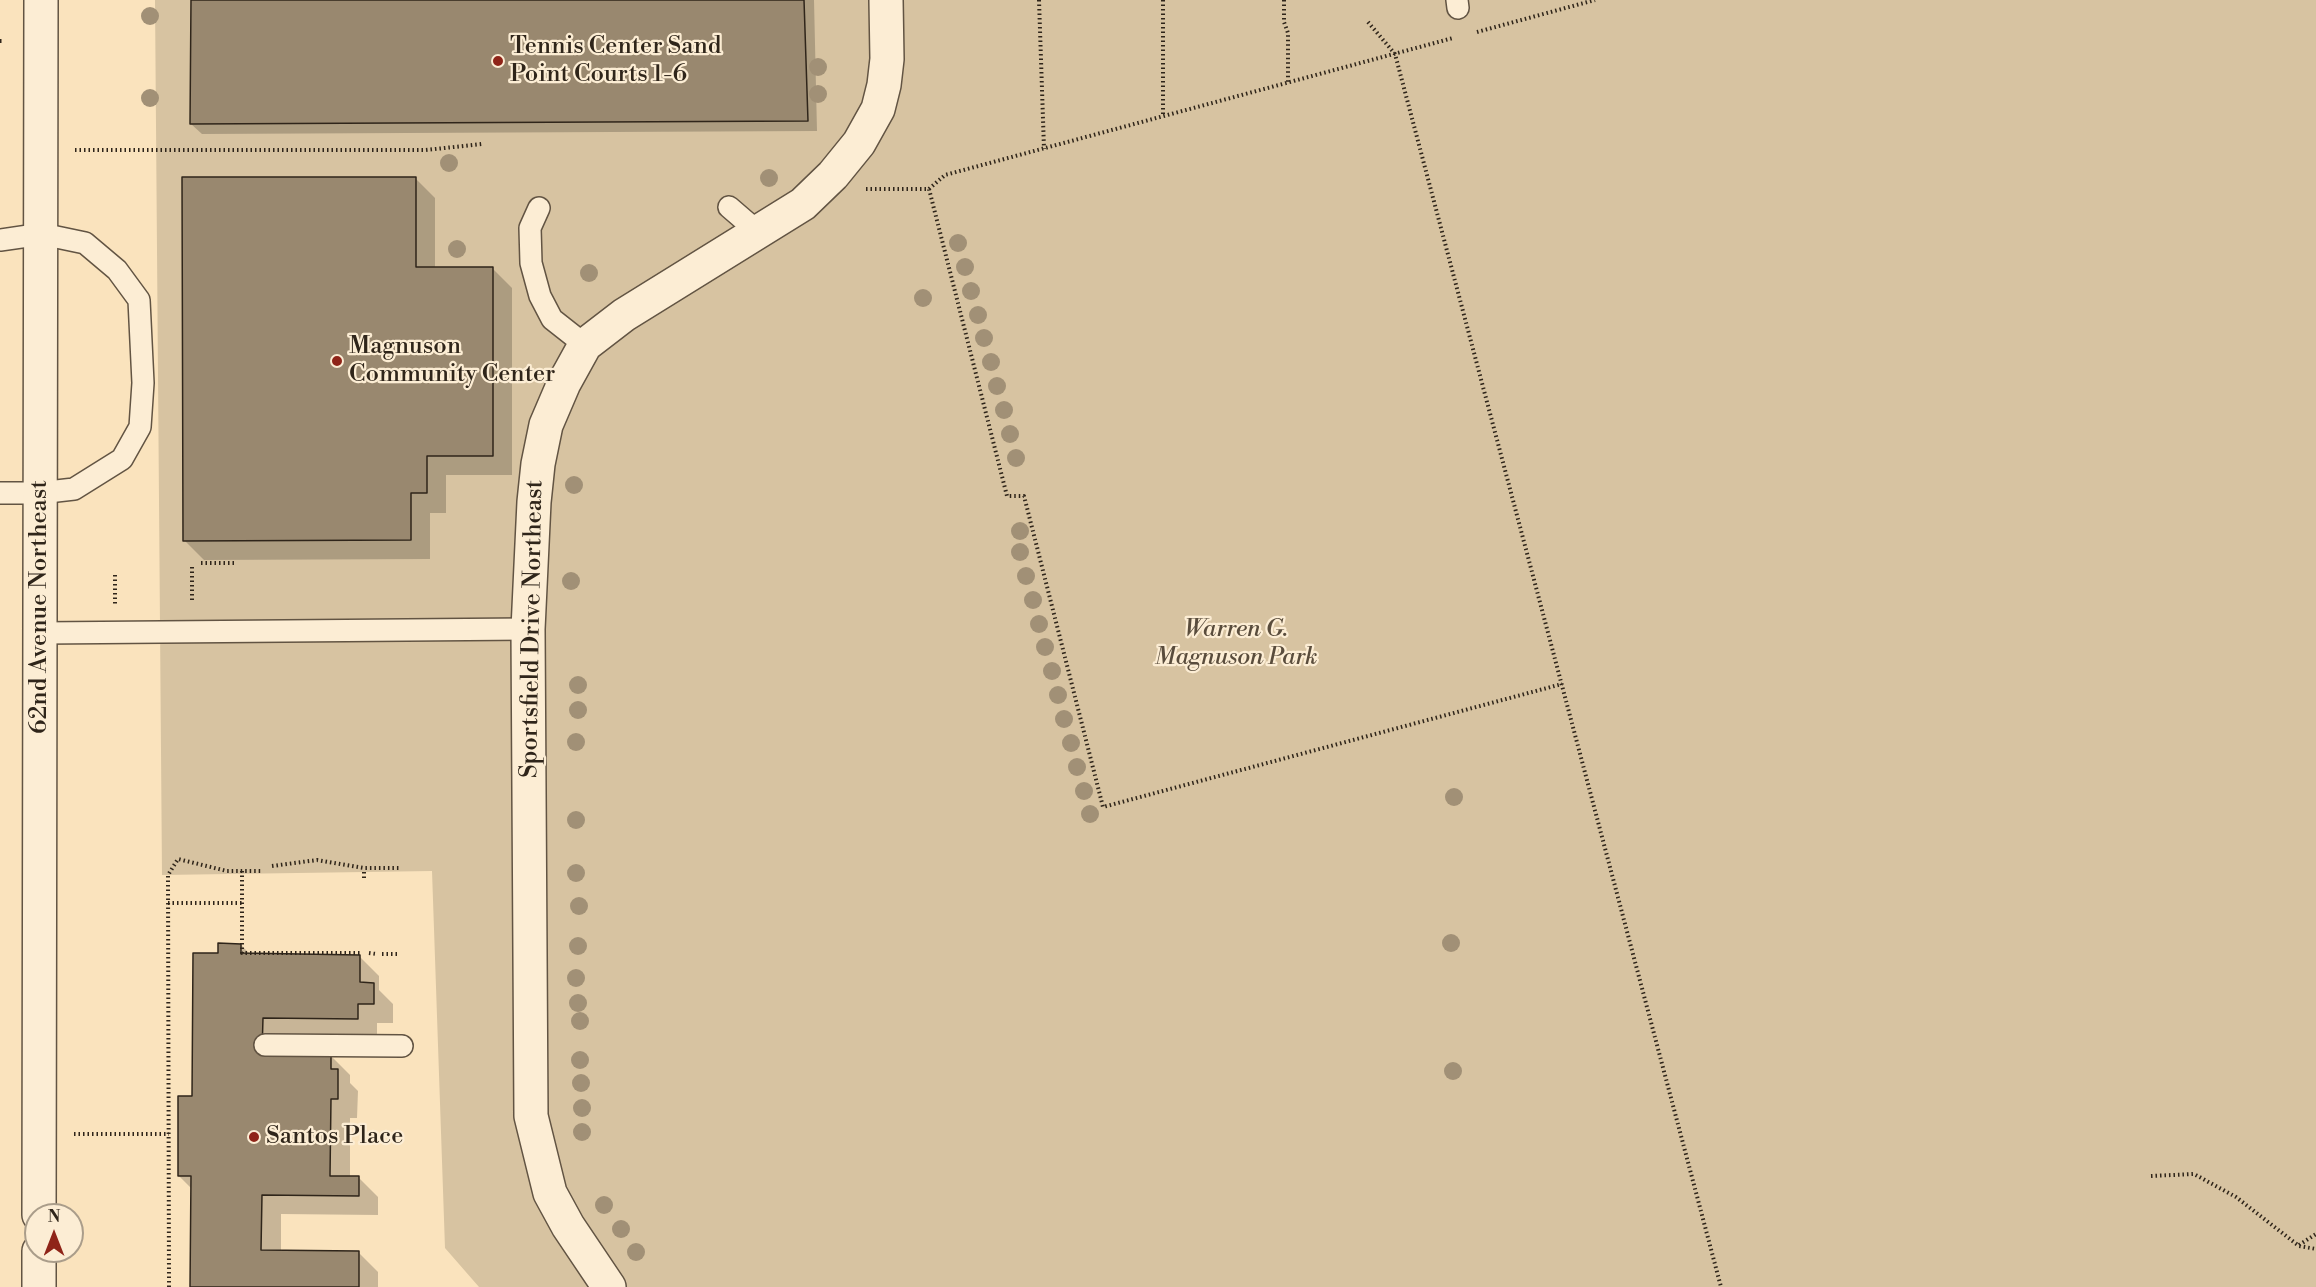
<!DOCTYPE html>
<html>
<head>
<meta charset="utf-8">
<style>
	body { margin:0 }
	#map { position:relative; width:2316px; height:1287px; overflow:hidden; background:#fae3bd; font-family:"Libre Bodoni",serif }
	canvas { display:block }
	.north { position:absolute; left:24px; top:1203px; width:60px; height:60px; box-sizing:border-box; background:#fcedd4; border:2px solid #aa9d8a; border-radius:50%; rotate:0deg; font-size:16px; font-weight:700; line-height:24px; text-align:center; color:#2f251a }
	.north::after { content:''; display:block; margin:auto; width:21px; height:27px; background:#8f2418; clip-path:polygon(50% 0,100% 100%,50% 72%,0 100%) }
</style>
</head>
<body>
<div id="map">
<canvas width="2316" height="1287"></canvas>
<div class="north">N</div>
</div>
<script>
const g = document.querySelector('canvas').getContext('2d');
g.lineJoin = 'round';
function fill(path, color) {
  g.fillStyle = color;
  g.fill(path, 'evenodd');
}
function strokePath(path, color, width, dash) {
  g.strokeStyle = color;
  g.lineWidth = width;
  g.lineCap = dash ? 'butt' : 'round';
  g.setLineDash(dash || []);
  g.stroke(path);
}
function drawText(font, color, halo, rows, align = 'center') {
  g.font = font + ' "Libre Bodoni",serif';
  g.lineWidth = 4.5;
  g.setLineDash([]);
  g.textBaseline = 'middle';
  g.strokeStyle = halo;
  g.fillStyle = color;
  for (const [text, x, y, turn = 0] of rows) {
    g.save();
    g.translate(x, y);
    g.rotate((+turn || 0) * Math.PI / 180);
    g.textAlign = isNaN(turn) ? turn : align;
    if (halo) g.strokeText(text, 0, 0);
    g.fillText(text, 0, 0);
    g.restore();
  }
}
fill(new Path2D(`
	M155,0h2161v1287h-1837l-34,-39 -13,-377 -270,4z`), '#d7c3a1');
fill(new Path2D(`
	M192,0h622l3,131 -615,3 -11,-10z
	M415,178l20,20v70h57l20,20v187h-66v38h-16v46l-226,1 -20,-20z
	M241,945l10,10 108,1 20,20v14l14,14v19h-16v15l-47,17 20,20v8l8,8 -1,27h-7v59h8l20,20v18l-97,-1v38h77l20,20v15h-186v-98l-13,-13 41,-222z`), '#0003');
const building = new Path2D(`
	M191,0h613l4,121 -618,3z
	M182,177h234v90h77v189h-66v37h-16v47l-228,1z
	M218,943l23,1v9l119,2v27l14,1v21h-16v15l-95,-1 -1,35 69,1v15h7v30h-7l-1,77h29v20l-97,-1 -1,55 98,1v36h-169l1,-111h-13v-80h14l1,-143h25z`);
fill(building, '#99886f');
strokePath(building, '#2f251a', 1.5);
const lane = new Path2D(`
	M1457,0l1,8
	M729,207l29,25
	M539,208l-9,20 1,35 9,33 12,23 33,26
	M0,240l42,-6 43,9 32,27 22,30 4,83 -3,44 -18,32 -48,30 -35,4h-39
	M41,633l487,-4
	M265,1045l137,1`);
const street = new Path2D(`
	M39,1215l2,-1215
	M39,1287v-36
	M609,1287l-41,-61 -18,-33 -19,-77 -3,-487 6,-127 4,-38 8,-39 18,-42 21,-38 39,-30 179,-111 30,-29 26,-32 19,-34 6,-24 3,-26 -1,-59`);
strokePath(lane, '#625443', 24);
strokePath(street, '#625443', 36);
strokePath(new Path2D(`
	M1039,0l5,149
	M1163,0v116
	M1284,0v22l4,11v50
	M1368,22l27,32 326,1233
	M1477,32l118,-32
	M0,41h2
	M75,150h351l56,-6
	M866,189h63l16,-14 508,-137
	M929,189l78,307h17l79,311 459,-123
	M201,563h34
	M192,567v35
	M115,575v29
	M272,866l45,-6 47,8h35
	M242,871v82h119
	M364,872v6
	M168,903h74
	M369,953l7,1
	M382,954h18
	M74,1134h95
	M2151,1176l43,-2 42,23 63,49 17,3
	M2299,1245l17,-11
	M169,1287l-1,-412 10,-16 49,12h35`), '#2f251a', 4, [1.5, 3]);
strokePath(lane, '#fcedd4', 21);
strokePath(street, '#fcedd4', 33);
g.fillStyle = '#a19076';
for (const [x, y] of [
	[150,16],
	[818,67],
	[818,94],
	[150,98],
	[449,163],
	[769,178],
	[958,243],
	[457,249],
	[965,267],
	[589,273],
	[971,291],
	[923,298],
	[978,315],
	[984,338],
	[991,362],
	[997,386],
	[1004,410],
	[1010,434],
	[1016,458],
	[574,485],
	[1020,531],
	[1020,552],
	[1026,576],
	[571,581],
	[1033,600],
	[1039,624],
	[1045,647],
	[1052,671],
	[578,685],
	[1058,695],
	[578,710],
	[1064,719],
	[576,742],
	[1071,743],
	[1077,767],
	[1084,791],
	[1454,797],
	[1090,814],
	[576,820],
	[576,873],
	[579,906],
	[1451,943],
	[578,946],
	[576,978],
	[578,1003],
	[580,1021],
	[580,1060],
	[1453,1071],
	[581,1083],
	[582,1108],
	[582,1132],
	[604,1205],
	[621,1229],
	[636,1252]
]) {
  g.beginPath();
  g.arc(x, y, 9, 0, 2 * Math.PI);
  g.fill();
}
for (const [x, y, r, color] of [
	[498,61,6,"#8f2418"],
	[337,361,6,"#8f2418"],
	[254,1137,6,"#8f2418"]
]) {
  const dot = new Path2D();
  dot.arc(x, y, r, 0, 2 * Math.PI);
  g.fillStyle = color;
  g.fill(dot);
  strokePath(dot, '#fcedd4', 2);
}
drawText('24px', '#2f251a', '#fcedd4', [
	["Tennis Center Sand",510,47],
	["Point Courts 1-6",510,75],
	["Magnuson",349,347],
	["Community Center",349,375],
	["Santos Place",266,1137]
], 'left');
drawText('24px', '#2f251a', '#fcedd4', [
	["62nd Avenue Northeast",40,607,-90],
	["Sportsfield Drive Northeast",533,629,-89]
]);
drawText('italic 24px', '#594c3c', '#fcedd4', [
	["Warren G.",1236,630],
	["Magnuson Park",1236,658]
]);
</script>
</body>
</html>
